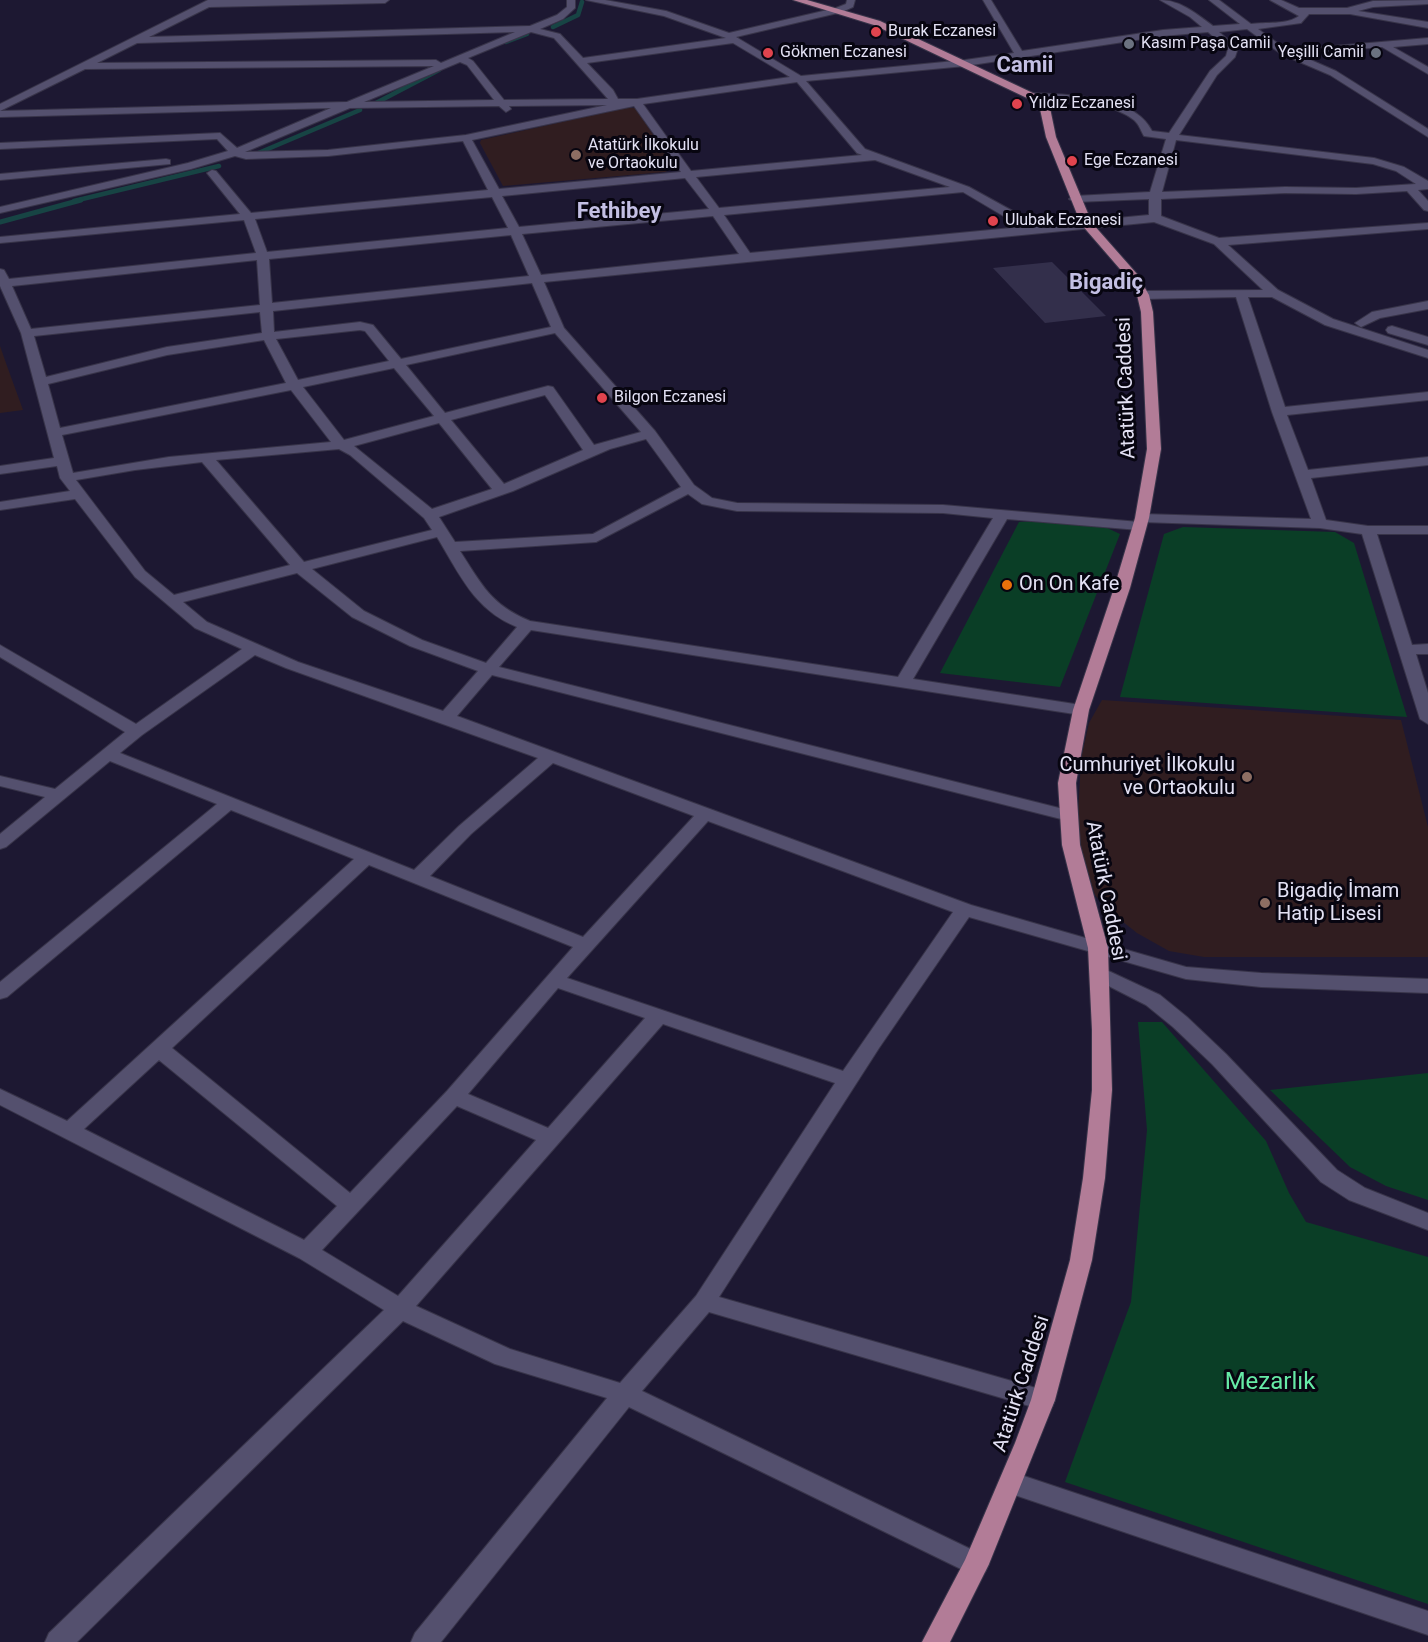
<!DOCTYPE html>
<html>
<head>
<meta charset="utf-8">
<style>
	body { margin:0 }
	canvas { display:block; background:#1d1832 }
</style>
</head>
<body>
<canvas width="1428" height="1642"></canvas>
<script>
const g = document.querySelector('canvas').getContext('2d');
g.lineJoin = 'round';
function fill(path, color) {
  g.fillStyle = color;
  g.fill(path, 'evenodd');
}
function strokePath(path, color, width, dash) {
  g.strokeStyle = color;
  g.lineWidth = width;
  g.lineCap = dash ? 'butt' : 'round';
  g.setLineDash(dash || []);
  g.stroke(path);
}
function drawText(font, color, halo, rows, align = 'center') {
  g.font = font + ' Roboto,sans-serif';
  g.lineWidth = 6;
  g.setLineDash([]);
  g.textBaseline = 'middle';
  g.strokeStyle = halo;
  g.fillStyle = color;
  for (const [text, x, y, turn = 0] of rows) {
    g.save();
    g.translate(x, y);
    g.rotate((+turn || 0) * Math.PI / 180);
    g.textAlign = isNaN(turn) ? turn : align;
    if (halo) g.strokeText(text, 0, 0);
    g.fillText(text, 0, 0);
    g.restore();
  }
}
fill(new Path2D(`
	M625,108h11l38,60 -9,4 -162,14 -23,-43 1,-3z
	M0,346l7,20 16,44 -23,3z
	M1102,700l299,20 27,107v130h-224l-35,-6 -32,-18 -29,-23 -13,-15 -18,-60 4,-76 8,-36z`), '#301d20');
fill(new Path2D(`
	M1036,521l69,6 15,7 -60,153 -120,-14 79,-151z
	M1183,527l152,5 19,11 53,174 -287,-20 44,-163z
	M1138,1022h24l104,119 23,52 17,29 122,35v347l-363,-122 66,-180 16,-172z
	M1428,1073v127l-42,-14 -36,-19 -80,-77z`), '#0a3e26');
strokePath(new Path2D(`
	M553,27l25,-12 4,-13
	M506,42l21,-8
	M374,104l65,-34
	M256,154l104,-44
	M74,201l145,-35`), '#174444', 4.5);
strokePath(new Path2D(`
	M0,222l81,-22`), '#174444', 5);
fill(new Path2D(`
	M1052,262l54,54 -61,7 -52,-55z`), '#332f4b');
const minor = new Path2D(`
	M208,0h181l-4,3 -176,4 -60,30 381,-11 27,-11 10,-8v-7h8v8l-12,11 -23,10 20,5 23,24 143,-20 -62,-22 -78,-16h19l61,11 63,22 107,-25 10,-4 1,-4h8l-2,7 -11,5 -106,25 65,39 164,-16 49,-7 -31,-53h8l31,51 141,-21 39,-3 -12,-10 -30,-17c20,0 37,14 53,26l27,-2 -31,-24h10l32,24c14,-2 36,1 48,-8l-29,-16h11l18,8h48l26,-7 55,-1v4l-55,3 -15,4 70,11v6l-78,-14h-41l-8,9 -43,6 29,21 141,-12v6l-35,3 35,20v7l-46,-27 -85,7 39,17 92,58v8l-98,-62 -49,-21 -34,-25 -28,3 19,16 -3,9 -18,18 -38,60 195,23 30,9 24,14v8l-10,1 10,11v10l-4,-1 -17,-19 -51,3 -71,-1 -124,6v17l58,22 209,-15v6l-200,16 50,45 55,29 95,31v8l-103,-33 -53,-28h-24l37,110 143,-15v8l-141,15 21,55 120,-13v8l-117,13 15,42 42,6h60v8h-51l35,111 16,-1v10h-12l12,39v31l-8,-5 -58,-185 -42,-6 -178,-6 4,4 -7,4 -132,-11 -94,160 168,26 8,5 -2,4 -6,1 -550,-85 -32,37 576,145 3,4 -3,4 -6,1 -577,-146 -35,41 514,189 215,62 75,6 167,6v14l-167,-6 -75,-8 -217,-62 -90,131 -160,249 324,93 9,3 3,7 -3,7 -9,3 -334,-98 -67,79 343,165 4,8 -4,8 -9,3 -9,-3 -338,-165 -188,235h-30l4,-9 192,-235 -112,-34 -92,-43 -326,321h-32l4,-9 335,-323 -85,-52 -299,-153v-16l67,32 287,-262 -123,-49 -224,187 -7,2v-17l217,-178 -107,-43 -104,86 -6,2v-15l45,-37 -45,-11v-10l55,13 70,-57 -125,-75v-12l136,79 106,-75 -47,-21 -60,-51 -60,-78 -75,11v-8l70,-11 -10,-13 -3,-12 -57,8v-8l54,-8 -33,-125 -21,-47v-17l4,1 5,9 247,-26 -12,-33 -244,23v-6l240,-23 -33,-41 5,-3 4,1 35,42 237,-23 -25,-49 -135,15 -82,3 -11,-3 -44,13 -191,44v-6l188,-44 40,-12 -11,-12 -217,10v-6l220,-10 17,15 94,-40 -331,9v-13zM515,32l-74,31 -5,-3 -339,3 40,-20zM531,32l23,6 54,61 -104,1 -31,-39 -5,-3zM1208,32l20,17 -2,7 -16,15 -41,62 -17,-2c-18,-37 -85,-36 -121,-38l-5,3 5,3c32,2 76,0 103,21 5,4 7,11 10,16l22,3 -16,53 -75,4 -6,3 6,3 74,-3v16l-115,11 -16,-12 -49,-27 -104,-38 -59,-68 159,-15 198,-30zM733,43l57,34 -153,22h-19l-5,-9 -26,-27zM460,62l7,3 27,35 -130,2zM434,66l-87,36 -347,9 85,-42zM797,82l60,71 5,2 -171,16 -48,-67zM607,105l-141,30 -138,15 -83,2 105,-44 149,-2 7,6 5,-3 -2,-3zM634,106l47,66 -182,17 -27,-49zM1176,140l197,24 23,7 20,13 -60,4 -71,-1 -123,5zM875,160l75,27 -231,21 -23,-31zM685,178l24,31 -190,18 -17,-31zM963,192l59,35 -272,26 -26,-38zM492,197l16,31 -241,24 -12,-33zM713,216l26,38 -198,21 -19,-41zM1154,222l60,22 49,46 -120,1 -6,4 6,4 93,-2 36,115 39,107 -169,-5 -7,4 4,4 -196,-17 -206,-2 -25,-5 -18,-13 -39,-54 -91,-103 -20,-46zM511,235l18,41 -257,27 -3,-44zM257,260l3,45 -229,24 -19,-43zM532,283l19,44 -150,32 -28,-34 -13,-3 -86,10 -1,-21zM260,312l2,21 -95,14 -121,30 -12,-41zM360,330l5,1 24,30 -91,19 -22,-41zM555,333l86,99 -47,13 -41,-58 -5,-1 -103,27 -39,-48zM264,340l22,43 -226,45 -12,-44 119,-29zM394,368l40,48 -90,24 -41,-53zM291,390l40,52 -162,15 -96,16 -11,-38zM545,395l38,55 -79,34 -53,-64zM439,423l53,66 -60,20 -78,-63zM646,439l35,48 -88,47 -138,8 -16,-25 74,-26 97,-42zM339,449l11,6 74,63 8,12 -128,32 -88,-102zM202,462l88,103 -116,30 -29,-24 -69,-91 59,-10zM688,494l14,10 35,7 206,2 50,5 -95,159 -368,-56c-39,-16 -48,-36 -70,-70l136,-9zM437,537c22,36 37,73 80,90l-31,36 -64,-23 -58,-29 -52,-42zM297,573l55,44 58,29 68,25 -35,40 -145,-49 -91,-40 -24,-20zM255,655l31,13 252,90 -79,68 -45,44 -294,-117 22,-18zM553,763l141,53 -111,121 -153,-61 41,-42zM708,821l245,91 -110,159 -276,-93zM369,865l204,82 -126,144 -97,102 -178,-145zM558,988l87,30 -97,110 -80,-34zM663,1024l172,59 -139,213 -76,87 -110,-34 -94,-43zM159,1060l178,146 -33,34 -220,-111zM457,1106l79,34 -138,156 -76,-46z
	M166,159l4,1v4l-170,16v-6z
	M1428,301v8l-48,9 -19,9 -6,-4 17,-11z
	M1392,326l36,11v8l-40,-12 -2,-3 2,-3z
	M1100,967l60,28 27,22 39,37 111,116 28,18 63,25v17l-79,-30 -28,-18 -109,-118 -39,-37 -27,-22 -53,-27 -3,-5 3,-5z
	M1012,1472l416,139v24l-425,-144 -4,-8 4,-8z`);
const major = new Path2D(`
	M793,0h14l73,21 155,73 15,14 6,29 36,86 45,51 12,21 4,17 8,137 -12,69 -19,70 -41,122 -13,73 4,62 28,103 4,142 -7,88 -13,82 -37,140 -66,164 -39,78h-28l43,-82 50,-117 16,-43 39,-140 13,-82 9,-88v-60l-4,-82 -26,-103 -4,-62 15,-73 41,-122 21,-70 12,-69 -6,-137 -4,-17 -11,-19 -45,-52 -35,-87 -6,-28 -13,-11 -153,-73z`);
strokePath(minor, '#383449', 2);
strokePath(major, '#383449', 2);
fill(minor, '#54506e');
fill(major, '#b27c97');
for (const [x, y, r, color] of [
	[876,32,6,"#e0444e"],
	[1129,44,6,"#6b7280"],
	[768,53,6,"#e0444e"],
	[1376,53,6,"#6b7280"],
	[1017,104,6,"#e0444e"],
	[576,155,6,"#8d6e63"],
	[1072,161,6,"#e0444e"],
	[993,221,6,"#e0444e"],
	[602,398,6,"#e0444e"],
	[1007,585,6,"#e8710a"],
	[1247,777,6,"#8d6e63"],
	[1265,903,6,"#8d6e63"]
]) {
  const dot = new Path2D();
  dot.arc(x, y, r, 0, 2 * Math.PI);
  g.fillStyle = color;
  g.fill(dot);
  strokePath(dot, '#070510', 2);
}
drawText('16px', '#e3e1f4', '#070510', [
	["Burak Eczanesi",888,32],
	["Kasım Paşa Camii",1141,44],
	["Gökmen Eczanesi",780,53],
	["Yeşilli Camii",1364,53,"right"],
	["Yıldız Eczanesi",1029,104],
	["Atatürk İlkokulu",588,146],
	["ve Ortaokulu",588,164],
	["Ege Eczanesi",1084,161],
	["Ulubak Eczanesi",1005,221],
	["Bilgon Eczanesi",614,398]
], 'left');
drawText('20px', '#e3e1f4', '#070510', [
	["Atatürk Caddesi",1127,388,-92],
	["Atatürk Caddesi",1105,891,79],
	["Atatürk Caddesi",1022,1384,-72]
]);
drawText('20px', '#e3e1f4', '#070510', [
	["On On Kafe",1019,585],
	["Cumhuriyet İlkokulu",1235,766,"right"],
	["ve Ortaokulu",1235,789,"right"],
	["Bigadiç İmam",1277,892],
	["Hatip Lisesi",1277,915]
], 'left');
drawText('bold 22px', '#c3bfe3', '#070510', [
	["Camii",1025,66],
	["Fethibey",619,212],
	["Bigadiç",1106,283]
]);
drawText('24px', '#66eaa6', '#070510', [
	["Mezarlık",1270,1383]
]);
</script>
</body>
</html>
